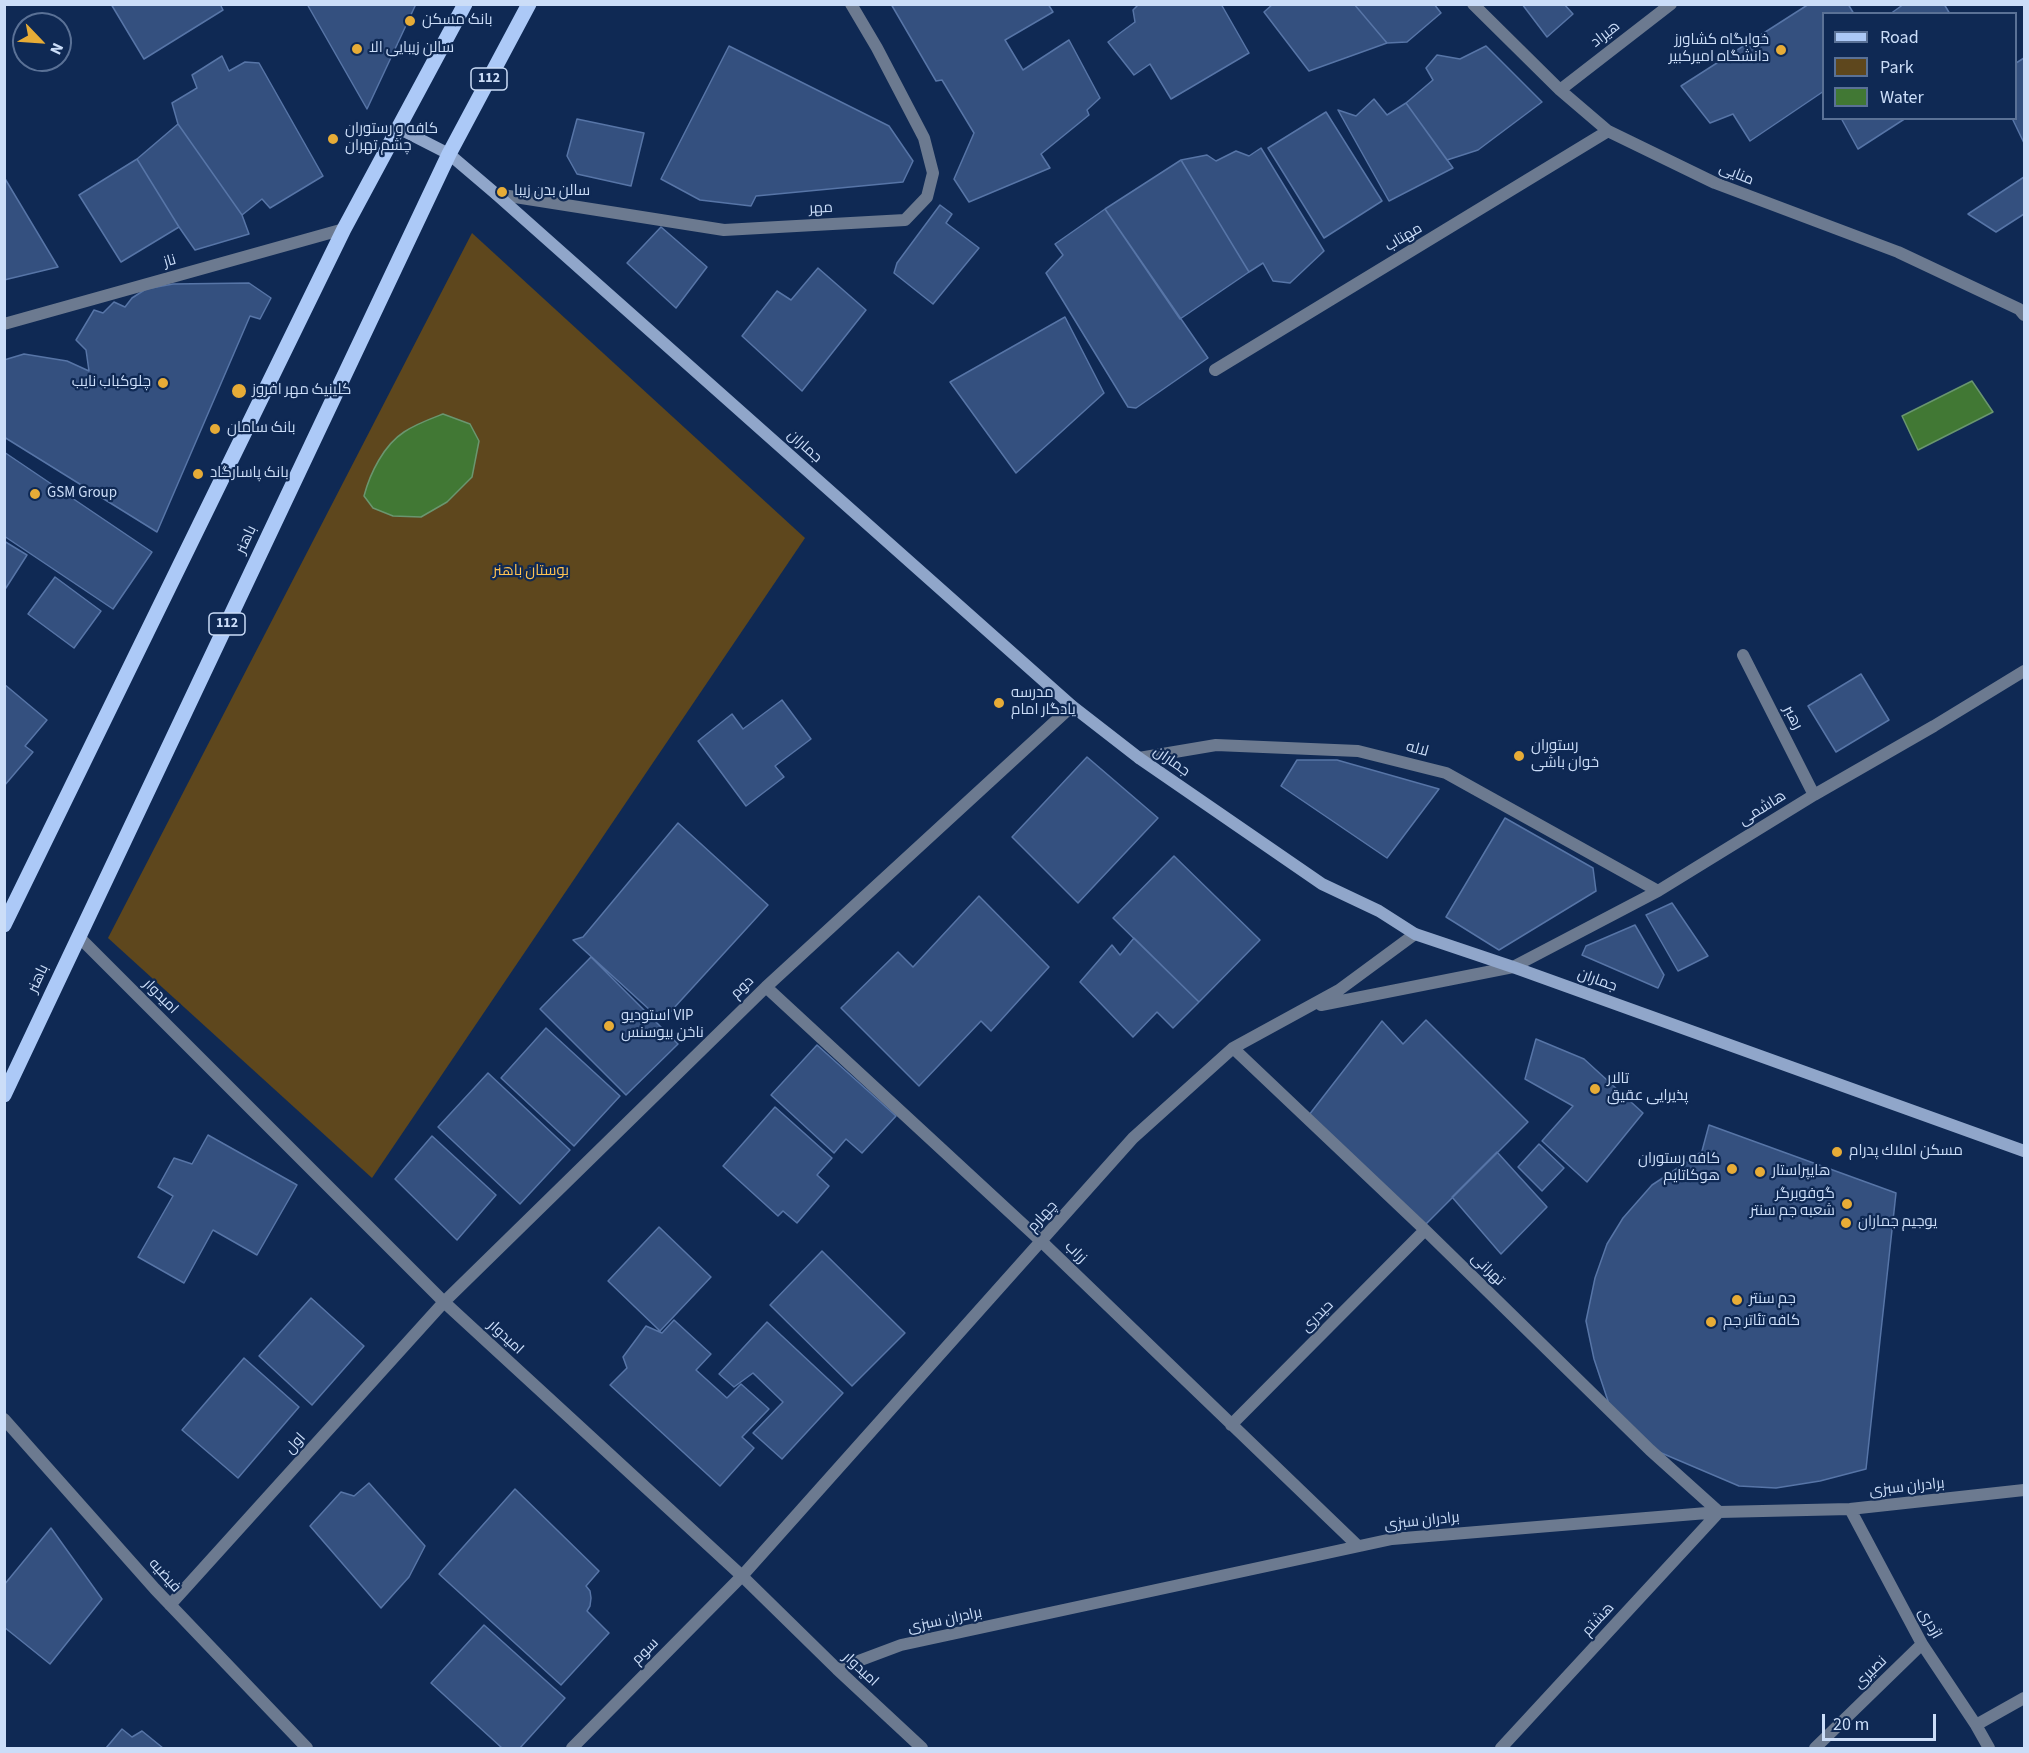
<!DOCTYPE html>
<html>
<head>
<meta charset="utf-8">
<style>
	body { margin:0 }
	#map { position:relative; width:2029px; height:1753px; overflow:hidden; background:#0f2954; font-family:"Source Sans 3",sans-serif }
	canvas { display:block }
	.frame { position:absolute; inset:0; border:6px solid #cbddf8; pointer-events:none }
	.legend { position:absolute; left:1822px; top:12px; width:195px; height:108px; box-sizing:border-box; background:#0f2954; border:2px solid #5a7196; margin:0; padding:8px 10px; list-style:none; font-size:18px; color:#cbddf8 }
	.legend li { display:flex; align-items:center; gap:12px; height:30px }
	.legend b { width:30px; border:2px solid #5a7196 }
	.north { position:absolute; left:12px; top:12px; width:60px; height:60px; box-sizing:border-box; background:#0f2954; border:2px solid #5a7196; border-radius:50%; rotate:115deg; font-size:16px; font-weight:700; line-height:24px; text-align:center; color:#cbddf8 }
	.north::after { content:''; display:block; margin:auto; width:21px; height:27px; background:#e7ac37; clip-path:polygon(50% 0,100% 100%,50% 72%,0 100%) }
	.scale { position:absolute; left:1822px; top:1714px; width:114px; height:27px; box-sizing:border-box; border:3px solid #cbddf8; border-top:0; padding-left:8px; font-size:18px; line-height:21px; white-space:nowrap; color:#cbddf8; -webkit-text-stroke:4px #0f2954; paint-order:stroke }
</style>
</head>
<body>
<div id="map">
<canvas width="2029" height="1753"></canvas>
<div class="frame"></div>
<ul class="legend">
<li><b style="height:8px;background:#acc9f7"></b>Road</li>
<li><b style="height:16px;background:#5e471d"></b>Park</li>
<li><b style="height:16px;background:#417834"></b>Water</li>
</ul>
<div class="north">N</div>
<div class="scale">20 m</div>
</div>
<script>
const g = document.querySelector('canvas').getContext('2d');
g.lineJoin = 'round';
function fill(path, color) {
  g.fillStyle = color;
  g.fill(path, 'evenodd');
}
function strokePath(path, color, width, dash) {
  g.strokeStyle = color;
  g.lineWidth = width;
  g.lineCap = dash ? 'butt' : 'round';
  g.setLineDash(dash || []);
  g.stroke(path);
}
function drawText(font, color, halo, rows, align = 'center') {
  g.font = font + ' "Source Sans 3",Cairo,sans-serif';
  g.lineWidth = 4.5;
  g.setLineDash([]);
  g.textBaseline = 'middle';
  g.strokeStyle = halo;
  g.fillStyle = color;
  for (const [text, x, y, turn = 0] of rows) {
    g.save();
    g.translate(x, y);
    g.rotate((+turn || 0) * Math.PI / 180);
    g.textAlign = isNaN(turn) ? turn : align;
    if (halo) g.strokeText(text, 0, 0);
    g.fillText(text, 0, 0);
    g.restore();
  }
}
fill(new Path2D(`
	M472,233l333,305 -433,640 -264,-240z`), '#5e471d');
const water = new Path2D(`
	M1972,381l21,31 -75,38 -16,-34z
	M443,414l27,10 9,17 -7,36 -25,25 -26,15 -28,-1 -20,-8 -9,-12c6,-23 20,-51 40,-64 12,-8 26,-13 39,-18z`);
fill(water, '#417834');
strokePath(water, '#6a966f', 1.5);
const building = new Path2D(`
	M111,4h109l3,6 -79,49z
	M307,4h109l-49,105z
	M891,4h157l5,8 -48,28 18,30 46,-30 31,58 -13,12 2,5 -48,39 9,14 -81,34 -15,-23 20,-46 -32,-53 -6,1z
	M1139,4h82l28,49 -78,46 -21,-35 -16,11 -26,-33 27,-20 -2,-12z
	M1273,4h81l33,39 -78,28 -45,-59z
	M1354,4h80l7,9 -34,29 -20,1z
	M1522,4h42l9,10 -26,23z
	M1809,4h39l6,10h-30v77l-74,50 -17,-27 -23,9 -29,-37z
	M1904,4h40l6,10h-60z
	M729,46l160,80 24,35 -10,21 -147,14 -5,10 -51,-6 -39,-21z
	M1486,46l56,56 -64,48 -31,10 -41,-57 27,-23 -7,-12 11,-13 23,4z
	M222,56l7,15 16,-9 14,1 64,113 -53,32 -8,-9 -20,16 -64,-91 -6,-21 25,-15 -5,-13z
	M2024,58v85l-12,-25h4v-55z
	M1374,99l13,16 19,-12 47,65 -64,33 -51,-91 18,6z
	M1326,112l56,89 -58,37 -56,-90z
	M1841,118h65l-48,31z
	M577,119l67,14 -13,53 -54,-12 -10,-18z
	M178,124l64,91 7,19 -54,16 -16,-23 -42,-68z
	M1261,148l63,103 -34,32 -17,-2 -10,-18 -14,9 -68,-112 26,-5 9,6 20,-10 13,5z
	M137,159l42,68 -58,35 -42,-67z
	M1181,160l68,112 -69,47 -75,-110z
	M4,177l54,90 -54,13z
	M2024,177v37l-28,18 -28,-18z
	M940,205l12,9 -6,9 33,25 -46,56 -39,-31 3,-10z
	M1105,209l103,149 -72,50 -8,-1 -82,-134 17,-18 -8,-11z
	M661,227l46,40 -31,41 -49,-45z
	M818,268l48,42 -64,81 -60,-55 35,-45 14,9z
	M249,283l22,15 -11,21 -10,-3 -93,216 -153,-95v-77l20,-6 43,7 22,10 -3,-21 -10,-10 18,-30 9,3 11,-11 11,5 7,-9 14,-9 27,-5z
	M1065,317l39,76 -88,80 -66,-91z
	M4,452l148,100 -39,57 -109,-73z
	M4,541l23,14 -23,36z
	M55,577l46,34 -27,37 -46,-34z
	M1861,674l28,46 -53,32 -28,-46z
	M4,684l43,36 -22,26 8,6 -29,34z
	M782,700l29,39 -36,27 9,11 -38,29 -48,-65 34,-27 11,15z
	M1087,757l71,61 -80,85 -66,-66z
	M1297,760h40l102,29 -52,69 -106,-72z
	M1505,818l88,50 3,23 -97,59 -53,-33z
	M678,823l90,82 -106,116 -89,-81 10,-3z
	M1174,856l86,84 -61,62 -86,-84z
	M979,896l70,71 -58,64 -10,-10 -62,65 -78,-78 57,-56 15,15z
	M1672,903l36,53 -30,15 -32,-56z
	M1635,925l29,50 -6,13 -76,-33 4,-9z
	M1134,938l65,64 -26,26 -16,-16 -24,25 -53,-55 32,-37 8,10z
	M591,957l87,87 -52,51 -86,-86z
	M1426,1020l102,102 -105,105 -114,-112 73,-94 21,23z
	M546,1028l74,68 -46,50 -73,-68z
	M1536,1039l48,20 59,54 -56,69 -45,-41 31,-35 -48,-27z
	M817,1045l79,71 -34,37 -16,-14 -12,14 -63,-58z
	M488,1073l82,77 -50,54 -82,-77z
	M775,1107l57,51 -15,17 12,11 -32,37 -14,-12 -5,5 -55,-50z
	M1709,1125l187,68 -30,276 -46,12 -44,7 -37,-2 -87,-37 -43,-45 -15,-45 -8,-38 9,-43 12,-34 16,-26 29,-33 41,-27 9,-7z
	M208,1135l89,50 -40,70 -44,-25 -29,53 -46,-26 35,-61 -15,-9 16,-29 18,6z
	M432,1136l64,59 -39,45 -62,-61z
	M1539,1144l25,24 -22,23 -24,-24z
	M1497,1152l50,55 -46,47 -49,-57z
	M659,1227l52,50 -51,54 -52,-50z
	M822,1251l83,82 -53,53 -82,-81z
	M311,1298l53,48 -52,59 -53,-49z
	M674,1320l37,34 -15,16 31,28 14,-14 28,25 -27,28 12,11 -34,38 -110,-101 17,-17 -4,-11 23,-31 16,7z
	M767,1322l76,71 -61,66 -29,-26 30,-31 -30,-29 -19,14 -15,-13z
	M244,1358l55,49 -61,71 -56,-48z
	M369,1483l56,63 -16,31 -28,31 -71,-82 31,-34 13,4z
	M515,1489l84,82 -13,15 4,5 1,7 -1,8 -3,5 22,22 -48,52 -122,-111z
	M51,1528l51,71 -52,65 -46,-37v-42z
	M484,1625l81,73 -45,50h-18l-71,-65z
	M122,1729l10,8 10,-6 21,17h-57z`);
fill(building, '#34507f');
strokePath(building, '#5775a7', 1.5);
strokePath(new Path2D(`
	M1473,4l87,86 48,41 107,52 183,69 121,57 5,6
	M1560,90l111,-86
	M496,194l228,36 181,-10 22,-23 6,-24 -9,-35 -47,-90 -26,-44
	M4,324l340,-95
	M1215,370l393,-239
	M1743,655l71,140
	M1139,758l77,-13 142,6 88,22 212,118
	M79,937l365,365 298,274 95,93 85,79
	M766,987l275,254 317,305
	M1321,1005l192,-38 145,-76 156,-96 120,-69 90,-55
	M1233,1048l192,182 225,220 69,62
	M4,1419l151,170 152,159
	M1231,1425l194,-195
	M1850,1509l72,135 54,81 13,23
	M170,1605l274,-303 322,-315 306,-281
	M837,1669l64,-24 491,-106 327,-27 131,-3 174,-19
	M1976,1725l48,-27
	M572,1748l170,-172 391,-438 100,-90 106,-58 76,-56
	M1501,1748l218,-236
	M1815,1748l107,-104`), '#6c7a90', 12);
strokePath(new Path2D(`
	M398,128l51,26 47,40 576,512 67,52 183,126 57,27 36,23 98,33 511,184`), '#90a6ca', 12);
strokePath(new Path2D(`
	M4,925l340,-696 121,-225
	M4,1095l445,-941 80,-150`), '#acc9f7', 15);
for (const [x, y, r, color] of [
	[410,21,6,"#e7ac37"],
	[357,49,6,"#e7ac37"],
	[1781,50,6,"#e7ac37"],
	[333,139,6,"#e7ac37"],
	[502,192,6,"#e7ac37"],
	[163,383,6,"#e7ac37"],
	[239,391,8,"#e7ac37"],
	[215,429,6,"#e7ac37"],
	[198,474,6,"#e7ac37"],
	[35,494,6,"#e7ac37"],
	[999,703,6,"#e7ac37"],
	[1519,756,6,"#e7ac37"],
	[609,1026,6,"#e7ac37"],
	[1595,1089,6,"#e7ac37"],
	[1837,1152,6,"#e7ac37"],
	[1732,1169,6,"#e7ac37"],
	[1760,1172,6,"#e7ac37"],
	[1847,1204,6,"#e7ac37"],
	[1846,1223,6,"#e7ac37"],
	[1737,1300,6,"#e7ac37"],
	[1711,1322,6,"#e7ac37"]
]) {
  const dot = new Path2D();
  dot.arc(x, y, r, 0, 2 * Math.PI);
  g.fillStyle = color;
  g.fill(dot);
  strokePath(dot, '#0f2954', 2);
}
for (const [x, y, w] of [
	[489,79,36],
	[227,624,36]
]) {
  const box = new Path2D();
  box.roundRect(x - w / 2, y - 11, w, 22, 4.5);
  g.fillStyle = '#0f2954';
  g.fill(box);
  strokePath(box, '#cbddf8', 1.5);
}
drawText('bold 14px', '#cbddf8', null, [
	["112",489,79],
	["112",227,624]
]);
drawText('15px', '#cbddf8', '#0f2954', [
	["بانک مسکن",422,21],
	["خوابگاه کشاورز",1769,41,"right"],
	["دانشگاه امیرکبیر",1769,58,"right"],
	["سالن زیبایی الا",369,49],
	["کافه و رستوران",345,130],
	["چشم تهران",345,147],
	["سالن بدن زیبا",514,192],
	["چلوکباب نایب",151,383,"right"],
	["کلینیک مهر افروز",252,391],
	["بانک سامان",227,429],
	["بانک پاسارگاد",210,474],
	["GSM Group",47,494],
	["مدرسه",1011,694],
	["یادگار امام",1011,711],
	["رستوران",1531,747],
	["خوان باشی",1531,764],
	["استودیو VIP",621,1017],
	["ناخن بیوسنس",621,1034],
	["تالار",1607,1080],
	["پذیرایی عقیق",1607,1097],
	["مسكن املاك پدرام",1849,1152],
	["کافه رستوران",1720,1160,"right"],
	["هوکاتایم",1720,1177,"right"],
	["هایپراستار",1772,1172],
	["گوفوبرگر",1835,1195,"right"],
	["شعبه جم سنتر",1835,1212,"right"],
	["یوجیم جماران",1858,1223],
	["جم سنتر",1749,1300],
	["کافه تئاتر جم",1723,1322]
], 'left');
drawText('15px', '#cbddf8', '#0f2954', [
	["هیراد",1606,35,-38],
	["منایی",1736,175,22],
	["مهر",821,209,-3],
	["مهتاب",1404,238,-31],
	["ناز",170,262,-16],
	["جماران",804,447,42],
	["باهنر",247,540,-65],
	["رهبر",1792,718,63],
	["لاله",1417,750,15],
	["جماران",1171,762,35],
	["هاشمی",1763,809,-32],
	["باهنر",39,979,-65],
	["جماران",1597,981,20],
	["دوم",743,988,-44],
	["امیدوار",160,997,45],
	["چهارم",1043,1217,-48],
	["زراب",1075,1253,44],
	["تهرانی",1487,1270,44],
	["حیدری",1318,1317,-45],
	["امیدوار",505,1338,43],
	["اول",296,1444,-48],
	["برادران سبزی",1907,1488,-6],
	["برادران سبزی",1422,1522,-6],
	["فیضیه",164,1576,48],
	["هشتم",1599,1620,-47],
	["برادران سبزی",945,1621,-12],
	["اژدری",1929,1624,61],
	["سوم",646,1652,-45],
	["امیدوار",860,1670,43],
	["نصیری",1871,1673,-44]
]);
drawText('15px', '#ffc250', '#0f2954', [
	["بوستان باهنر",531,572]
]);
</script>
</body>
</html>
